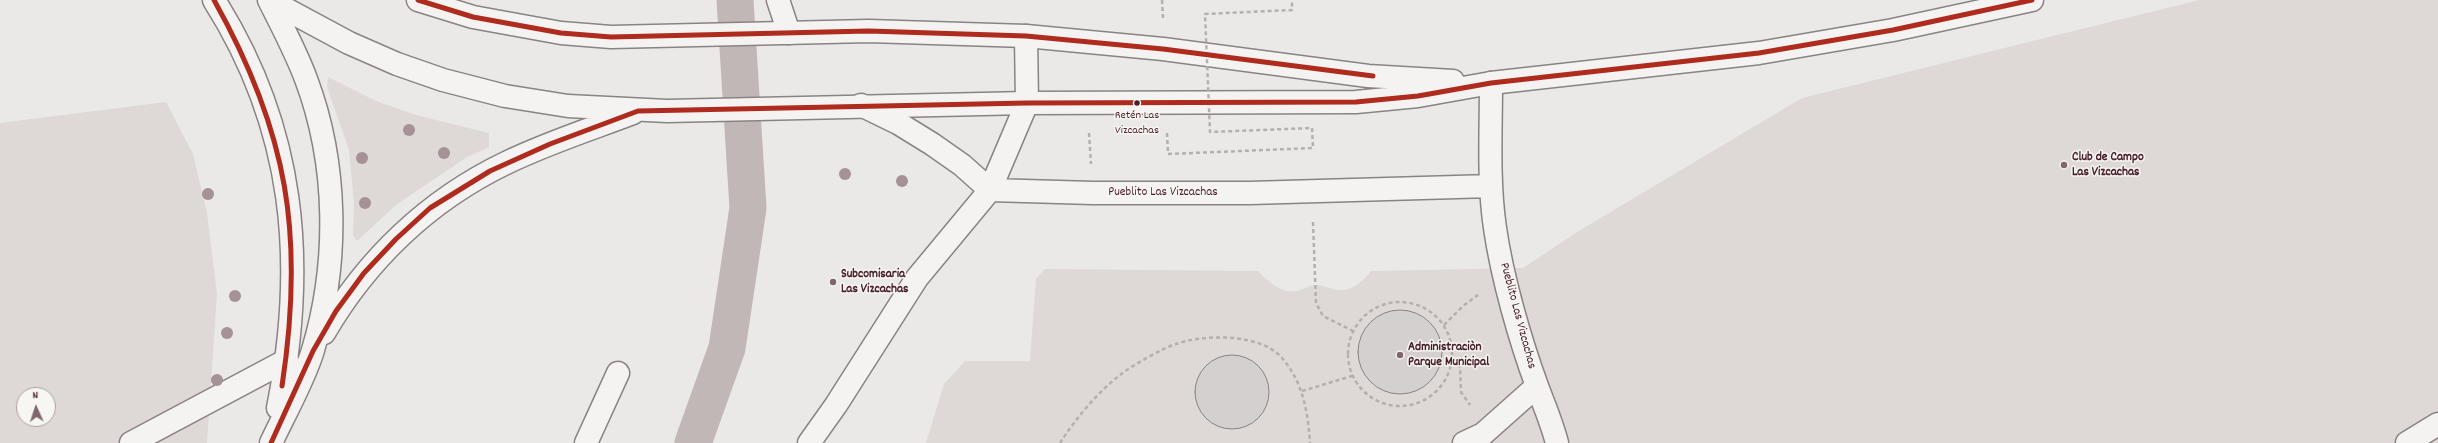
<!DOCTYPE html>
<html>
<head>
<meta charset="utf-8">
<style>
	body { margin:0 }
	#map { position:relative; width:2438px; height:443px; overflow:hidden; background:#ebe9e7; font-family:Dekko,sans-serif }
	canvas { display:block }
	.north { position:absolute; left:16px; top:387px; width:40px; height:40px; box-sizing:border-box; background:#f6f6f2; border:1px solid #b1a0a2; border-radius:50%; rotate:357deg; font-size:11px; font-weight:700; line-height:16px; text-align:center; color:#4a1f2b }
	.north::after { content:''; display:block; margin:auto; width:14px; height:18px; background:#82666d; clip-path:polygon(50% 0,100% 100%,50% 72%,0 100%) }
</style>
</head>
<body>
<div id="map">
<canvas width="2438" height="443"></canvas>
<div class="north">N</div>
</div>
<script>
const g = document.querySelector('canvas').getContext('2d');
g.lineJoin = 'round';
function fill(path, color) {
  g.fillStyle = color;
  g.fill(path, 'evenodd');
}
function strokePath(path, color, width, dash) {
  g.strokeStyle = color;
  g.lineWidth = width;
  g.lineCap = dash ? 'butt' : 'round';
  g.setLineDash(dash || []);
  g.stroke(path);
}
function drawText(font, color, halo, rows, align = 'center') {
  g.font = font + ' Dekko,sans-serif';
  g.lineWidth = 3;
  g.setLineDash([]);
  g.textBaseline = 'middle';
  g.strokeStyle = halo;
  g.fillStyle = color;
  for (const [text, x, y, turn = 0] of rows) {
    g.save();
    g.translate(x, y);
    g.rotate((+turn || 0) * Math.PI / 180);
    g.textAlign = isNaN(turn) ? turn : align;
    if (halo) g.strokeText(text, 0, 0);
    g.fillText(text, 0, 0);
    g.restore();
  }
}
fill(new Path2D(`
	M2199,0h239v443h-1512l18,-59 21,-23h65l6,-82 9,-10 213,2c9,9 23,23 37,20 8,-1 14,-6 21,-6 7,0 12,3 18,4 15,5 29,-7 37,-18l152,-3 54,-36 225,-134z
	M328,77l48,24 40,14 73,18v14l-22,10 -71,48 -39,36 -4,-6 1,-32 -5,-53 -22,-63z
	M166,102l27,52 14,59 10,81 -10,149h-207v-320zM24,395h24v24h-24z`), '#ded8d7');
strokePath(new Path2D(`
	M693,443l34,-95 21,-140 -13,-208`), '#c2b7b7', 37);
const building = new Path2D(`
	M1358 352a42 42 0 1 1 84 0a42 42 0 1 1-84 0Z
	M1195 392a37 37 0 1 1 74 0a37 37 0 1 1-74 0Z`);
fill(building, '#d3d0cf');
strokePath(building, '#8b8283', 1);
const minor = new Path2D(`
	M778,0l11,33
	M1491,83c0,48 -3,98 4,145 7,49 25,112 42,158 7,19 15,37 20,57
	M861,105l37,18 34,21 30,21 28,25 103,3h157l241,-7
	M131,443l156,-83
	M586,443l32,-70
	M809,443l27,-38 81,-127 73,-88 37,-87 -1,-67
	M1464,443l19,-9 54,-48
	M2407,443l31,-19`);
const major = new Path2D(`
	M214,0c81,128 93,262 64,408
	M269,0l80,43 48,21 46,16 62,16 63,10 99,5 360,-8 329,-1 62,-6 73,-13 268,-30 134,-23 139,-30
	M269,0c13,26 27,52 37,79 32,85 33,184 7,271 -8,28 -29,65 -42,93
	M418,0l55,17 88,16 50,4 258,-6 157,5 137,13 205,27 85,5
	M324,333c43,-74 105,-133 182,-170 41,-20 85,-34 127,-50`);
strokePath(minor, '#8b8283', 25);
strokePath(major, '#8b8283', 25);
strokePath(new Path2D(`
	M1162,0l1,18
	M1089,133l2,31
	M1167,133l1,21
	M1313,222l3,81 7,13 30,15
	M1348 354a52 52 0 1 1 104 0a52 52 0 1 1-104 0Z
	M1444,325l19,-19 15,-11
	M1451,361l9,6 1,25 9,13
	M1302,391l50,-15
	M1060,443c16,-25 37,-50 60,-68 10,-8 44,-28 56,-31 29,-10 84,-11 106,14 21,24 26,54 28,85`), '#b5b0b0', 2.5, [4, 3]);
strokePath(minor, '#f4f3f1', 22);
strokePath(major, '#f4f3f1', 22);
strokePath(new Path2D(`
	M1168,154l145,-6 -1,-20 -102,4 -5,-118 87,-4v-10`), '#b5b0b0', 2.5, [4, 3]);
strokePath(new Path2D(`
	M214,0c74,132 91,236 68,386
	M418,0l55,17 88,16 50,4 258,-6 157,5 137,13 210,27
	M271,443l42,-92 23,-40 28,-38 32,-34 34,-31 60,-37 60,-27 88,-33 389,-8 329,-1 62,-6 73,-13 268,-30 134,-23 139,-30`), '#af2b1e', 5);
g.fillStyle = '#a59296';
for (const [x, y] of [
	[409,130],
	[444,153],
	[362,158],
	[845,174],
	[902,181],
	[208,194],
	[365,203],
	[235,296],
	[227,333],
	[217,380]
]) {
  g.beginPath();
  g.arc(x, y, 6, 0, 2 * Math.PI);
  g.fill();
}
for (const [x, y, r, color] of [
	[1137,103,3.5,"#4a1f2b"],
	[2064,165,4,"#82666d"],
	[833,282,4,"#82666d"],
	[1400,355,4,"#82666d"]
]) {
  const dot = new Path2D();
  dot.arc(x, y, r, 0, 2 * Math.PI);
  g.fillStyle = color;
  g.fill(dot);
  strokePath(dot, '#f6f6f2', 1.5);
}
drawText('12px', '#4a1f2b', '#f6f6f2', [
	["Retén Las",1137,116],
	["Vizcachas",1137,131]
]);
drawText('bold 13px', '#4a1f2b', '#f6f6f2', [
	["Club de Campo",2072,158],
	["Las Vizcachas",2072,173],
	["Subcomisaria",841,275],
	["Las Vizcachas",841,290],
	["Administraciòn",1408,348],
	["Parque Municipal",1408,363]
], 'left');
drawText('13px', '#4a1f2b', '#f6f6f2', [
	["Pueblito Las Vizcachas",1163,193],
	["Pueblito Las Vizcachas",1517,316,75]
]);
</script>
</body>
</html>
